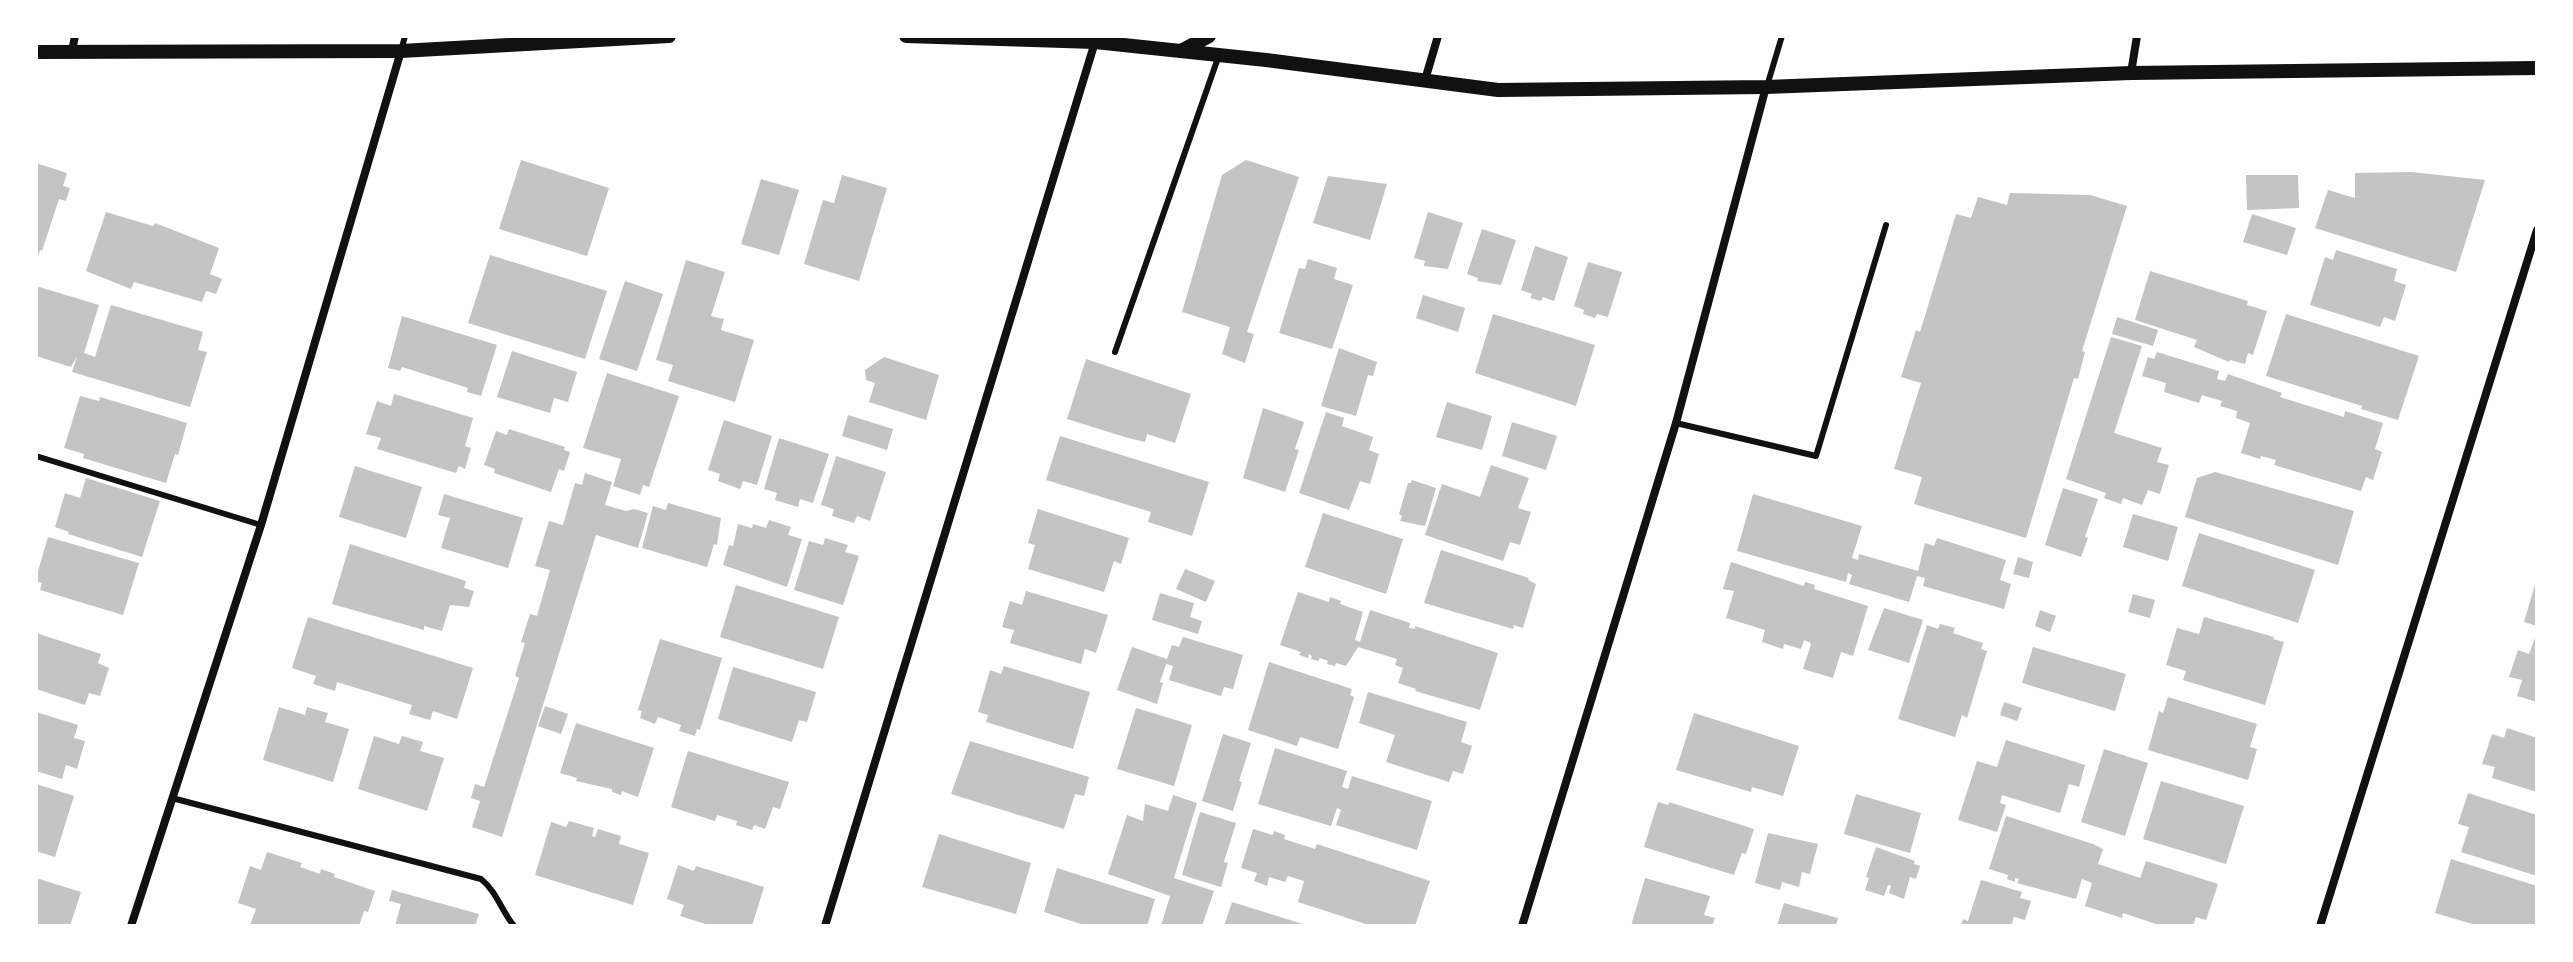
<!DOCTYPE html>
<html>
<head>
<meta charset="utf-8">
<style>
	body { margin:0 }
	#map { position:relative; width:2573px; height:962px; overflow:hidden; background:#fff; font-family:Lato,sans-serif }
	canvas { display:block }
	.frame { position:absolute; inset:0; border:38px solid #fff; pointer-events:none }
</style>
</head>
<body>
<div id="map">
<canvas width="2573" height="962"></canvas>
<div class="frame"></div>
</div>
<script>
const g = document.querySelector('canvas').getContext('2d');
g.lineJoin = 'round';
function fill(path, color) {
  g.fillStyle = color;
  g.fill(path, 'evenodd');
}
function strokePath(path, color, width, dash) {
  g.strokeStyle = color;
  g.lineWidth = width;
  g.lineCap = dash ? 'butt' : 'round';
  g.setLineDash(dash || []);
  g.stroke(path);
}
fill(new Path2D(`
	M521,160l88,28 -22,68 -88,-27z
	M1246,160l53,17 -52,155 7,2 -9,29 -23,-9 8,-27 -48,-15 40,-137z
	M36,163l31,10 -4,13 7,2 -4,13 -7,-2 -17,52 -2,-1 -3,9z
	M2411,172l74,8 -29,92 -141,-44 13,-38 27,8v-25z
	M842,175l45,13 -28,93 -55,-17 19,-64 11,3z
	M2246,175h52l1,33 -52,2z
	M1328,176l59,8 -17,56 -57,-17z
	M761,179l38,11 -20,65 -38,-11z
	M2010,193l80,2 37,11 -45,145 3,1 -7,27 -4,-1 -48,160 -112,-34 8,-27 -28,-8 27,-86 -20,-6 15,-47 4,2 36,-118 15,4 7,-21 29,8z
	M106,212l47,14 2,-3 64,25 -9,26 12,5 -6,15 -10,-3 -4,11 -68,-20 -3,7 -45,-18z
	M1428,212l35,11 -15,46 -24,-3 1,-5 -11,-3z
	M2252,214l44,14 -9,27 -44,-13z
	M1482,229l34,11 -15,45 -24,-4 1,-3 -11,-4z
	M1535,246l33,11 -14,44 -11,-4 -2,4 -11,-3 2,-4 -11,-4z
	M2336,250l61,19 -3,12 12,4 -11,36 -11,-4 -4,10 -70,-22 15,-48 8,3z
	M490,255l117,36 -22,68 -117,-36z
	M1308,259l29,9 -3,11 19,6 -21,64 -53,-16 20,-65 6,1z
	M686,260l39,12 -14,44 13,3 -3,11 33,10 -19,62 -67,-21 5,-16 -17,-5z
	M1588,262l34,10 -14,45 -11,-3 -2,4 -12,-4 1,-4 -10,-4z
	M2150,271l98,30 -1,4 20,6 -14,44 -5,-2 -3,11 -15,-4 -1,2 -35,-15 3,-7 -62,-20z
	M625,281l38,13 -26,77 -38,-12z
	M36,286l63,19 -15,48 11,4 16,-52 92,27 -5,18 9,2 -17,55 -118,-35 5,-16 -6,11 -35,-11z
	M1423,295l42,13 -7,24 -42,-14z
	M1493,314l102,31 -19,61 -101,-33z
	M2286,314l133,42 -21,64 -37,-11 1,-3 -96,-30z
	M402,316l95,29 -16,51 -14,-4 1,-4 -66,-21 -2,4 -12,-3z
	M2117,317l41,13 -5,16 -41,-12z
	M2111,337l31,9 -28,87 48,15 -5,14 12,3 -9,29 -12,-4 -6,15 -19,-7 -2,6 -17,-6 2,-5 -40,-14z
	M1339,348l38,14 -4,14 -5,-1 -12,41 -35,-10z
	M512,351l65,21 -9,30 -14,-4 -4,15 -53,-16z
	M2157,352l62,19 -2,8 8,2 3,-7 54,19 -2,4 64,20 1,-6 38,12 -8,26 7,3 -9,28 -7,-3 -5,14 -87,-26 2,-5 -15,-4 -1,3 -19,-6 9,-30 -14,-5 1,-7 -17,-5 2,-5 -20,-6 -3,8 -35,-11 2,-9 -24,-7 6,-19 6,2z
	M884,357l55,18 -13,45 -57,-18 6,-19 -9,-3 -1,-10z
	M1086,359l105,35 -16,49 -28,-9 -2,8 -17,-4 -61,-19z
	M607,373l72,23 -30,91 -6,-2 -3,10 -27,-9 8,-27 -38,-11z
	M394,394l79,24 -8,28 6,2 -6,21 -6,-3 -3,7 -79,-24 4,-11 -15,-4 11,-33 14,5z
	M80,396l19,5 1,-4 87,26 -9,32 -3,-1 -9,29 -83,-25 1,-4 -20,-6z
	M1447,402l45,14 -10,34 -46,-13z
	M1263,408l41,14 -9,27 4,1 -14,42 -42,-14z
	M1326,412l18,6 -2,8 31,11 -4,13 10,4 -9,30 -10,-3 -11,29 -50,-17z
	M848,415l45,14 -6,21 -45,-14z
	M724,420l48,16 -15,49 -14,-4 -3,8 -22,-8 2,-7 -12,-4z
	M1512,422l45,14 -11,34 -44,-14z
	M509,429l56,18 -1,3 6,2 -6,19 -5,-2 -8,23 -57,-19 1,-4 -11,-4 12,-34 11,4z
	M1060,436l149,46 -17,54 -44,-14 3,-10 -105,-32z
	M779,438l50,16 -16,49 -13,-4 -2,8 -23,-7 2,-7 -13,-4z
	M836,456l50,16 -16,49 -13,-5 -3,7 -22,-7 2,-7 -13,-4z
	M1491,465l38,13 -11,30 13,4 -11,33 -10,-3 -7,19 -78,-26 17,-51 38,13z
	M355,466l67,21 -16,51 -67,-21z
	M2215,472l139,39 -16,54 -153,-48 12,-39z
	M585,473l27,9 -7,23 21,6 8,-2 14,4 -10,35 -42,-13 -94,302 -30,-10 8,-26 -9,-3 4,-14 9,3 35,-109 -4,-2 10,-33 -4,-1 9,-28 7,2 13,-46 -15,-4 14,-45 14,4 12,-42 7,2z
	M86,478l74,23 -18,56 -74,-23 1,-2 -14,-5 10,-34 15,5z
	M1412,480l24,8 -11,38 -25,-5 2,-5 -3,-2 9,-31h3z
	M2063,488l35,11 -13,38 3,1 -7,19 -36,-12z
	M444,494l79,24 -15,50 -67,-20 9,-30 -12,-3z
	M1753,494l109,32 -10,32 6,2 1,-6 59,17 7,-28 9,3 3,-8 69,22 -6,20 11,4 -7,25 -81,-23 2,-8 -8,-2 -8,26 -60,-18 3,-9 -4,-2 -2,9 -109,-31z
	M668,503l53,15 -4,27 -3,-1 -7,23 -65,-19 11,-42 13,4z
	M1038,509l91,29 -8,26 -7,-3 -10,31 -76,-23 7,-24 -7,-2z
	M1323,513l80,26 -17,55 -81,-27z
	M2133,514l45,13 -10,34 -45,-14z
	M769,520l22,7 -3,8 14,4 -15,48 -64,-22 6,-20 4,1 5,-22 14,4 1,-4 13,4z
	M2199,533l116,37 -17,53 -116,-37z
	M48,537l91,26 -16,52 -83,-25 2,-7 -6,-2v-3z
	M825,538l23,7 -3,7 14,4 -16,49 -49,-15 15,-49 14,4z
	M350,544l116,37 -2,7 10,3 -5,16 -19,-2 -8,26 -18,-5v4l-92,-26z
	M1441,550l88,28 -1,2 8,4 -13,44 -9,-3 -1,4 -89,-26z
	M2018,557l15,5 -4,16 -16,-4z
	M1731,562l73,24 1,-4 10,3 -1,4 54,17 -15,50 -12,-4 -8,26 -30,-9 8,-25 -2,-2 -5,-2 -3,9 -17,-5 -1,5 -21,-7 3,-12 -39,-12 8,-27 -11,-2z
	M1185,569l30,12 -9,21 -30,-13z
	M2536,581h1v45l-13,-4z
	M736,585l103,32 -16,52 -103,-32z
	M1026,591l82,24 -12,38 -11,-4 -4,15 -71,-21 4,-13 -12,-3 8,-26 12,4z
	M1298,592l31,10 1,-5 11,4 -1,3 23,8 -8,28 5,2 10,-32 40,13 -1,5 6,1v-3l83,27 -18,57 -65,-19 1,-2 -18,-6 5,-15 -8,-3 2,-6 -39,-12 -12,19 -10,-3 -1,3 -8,-2 1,-3 -8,-3 -2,3 -7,-2 1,-3 -3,-2 -1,4 -9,-3 2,-3 -21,-7z
	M1160,593l34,10 -4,14 12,4 -4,13 -46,-14z
	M2133,594l22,6 -5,18 -22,-6z
	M1884,608l39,12 -14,43 -41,-13z
	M2040,610l16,6 -6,16 -15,-6z
	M308,617l165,51 -16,51 -24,-8 -3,9 -21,-6 3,-9 -75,-23 -2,9 -22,-7 3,-8 -24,-8z
	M2204,617l70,20 -1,2 11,3 -19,63 -82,-25 3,-9 -20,-6 11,-37 22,6z
	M1940,624l15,4 -2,5 30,10 -2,6 6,2 -20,67 -5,-3 -7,22 -57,-18 29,-94 11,4z
	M36,633l65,21 -3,9 11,5 -9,28 -11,-3 -4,12 -49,-16z
	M1183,637l60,18 -10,34 -9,-2 -3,9 -52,-16 4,-14 -7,-2 -6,18 3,1 -6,21 -40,-14 15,-43 35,12 5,-14 7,2z
	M2535,638h2v64l-20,-6 5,-16 -13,-3 9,-27 11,4z
	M660,639l62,19 -22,72 -3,-1 -2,7 -16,-5 2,-6 -23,-8 -3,7 -15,-6 2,-7 -4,-1z
	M2033,647l93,27 -11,37 -93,-28z
	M1269,662l83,27 -2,6 4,2 -16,52 -38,-12 -3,9 -49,-16z
	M1004,666l86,26 -17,57 -87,-27 2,-7 -10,-3 12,-42 11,4z
	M733,667l83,25 -9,30 -8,-2 -7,22 -74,-23z
	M1368,692l99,30 -6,20 11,4 -9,28 -10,-3 -4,11 -63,-20 9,-27 -36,-12z
	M2168,697l89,27 -7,23 7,2 -9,31 -100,-30 11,-39 4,2z
	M2004,702l18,6 -5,13 -17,-6z
	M545,706l23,8 -7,20 -23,-8z
	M279,707l26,8 2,-8 21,6 -3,9 24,7 -16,53 -70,-22z
	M1136,708l56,17 -18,61 -57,-17z
	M36,712l42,13 -4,13 11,3 -8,28 -11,-4 -4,14 -26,-8z
	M1694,713l105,33 -16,50 -31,-9 -1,5 -75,-22z
	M576,723l78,25 -16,49 -16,-6 -1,4 -9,-3v-3l-36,-8 1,-3 -17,-5z
	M2507,728l30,10v54l-45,-14 3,-11 -13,-3 10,-30 12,4z
	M1223,734l28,9 -12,38 3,1 -9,29 -31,-10z
	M374,736l25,8 3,-8 21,6 -3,9 24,7 -17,53 -69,-22z
	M2006,740l79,25 -6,22 -10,-3 -9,29 -58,-18 -2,8 6,2 -9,27 -39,-12 19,-59 20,6z
	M970,741l119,36 -5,19 -9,-2 -11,35 -113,-35z
	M1275,748l72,23 -5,16 6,2 4,-13 80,25 -15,49 -81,-25 5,-15 -4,-2 -6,18 -73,-22z
	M2104,749l44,14 -23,73 -44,-14z
	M688,751l101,31 -9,27 -7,-2 -8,22 -11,-4 -2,5 -16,-5 1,-4 -20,-6 -2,6 -44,-14z
	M2161,781l83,25 -18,58 -83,-25z
	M36,784l38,12 -19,61 -19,-6z
	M2468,793l69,22v61l-76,-24 8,-25 -11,-3z
	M1856,794l65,19 -11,40 -66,-19z
	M1173,795l24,8 -23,75 40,13 -12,35h-41l9,-30 -62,-22 19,-59 16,6 2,-17 23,7z
	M1658,802l10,3 1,-3 85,27 -8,25 -4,-1 -8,22 -90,-28z
	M1200,812l36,11 -12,39 4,1 -7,24 -39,-12z
	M2006,816l87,28 10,5 -5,15 42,14 6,-17 72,23 -12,36 -10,-3 -3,9h-31l-39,-13 -1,5 -37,-12 7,-23 -10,-4 -6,20 -59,-16 2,-4 -4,-1v4l-8,-3 1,-4 -19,-6z
	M569,821l25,7 -2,8 3,1 3,-8 23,7 -2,8 30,9 -16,52 -98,-30 16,-53 15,5z
	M1253,829l20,6 1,-4 11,4 -1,4 31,10 2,-5 113,37 -15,45h-43l-74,-24 6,-21 -16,-5 -3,6 -16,-5 -2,9 -13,-5 3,-8 -16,-5z
	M1768,833l50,11 -8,30 -8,-2 -3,15 -17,-5 -2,8 -25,-7z
	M939,834l92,29 -15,51 -94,-27z
	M1876,847l39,14 -1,3 6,2 -4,13 -6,-2 -6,22 -15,-6 2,-7 -3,-1 -4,11 -19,-6 4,-12 -3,-1z
	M267,852l35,11 -2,4 20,7 1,-5 14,5 -1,3 41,14 -7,21 -4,-1 -5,15 -109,-1 6,-16 -18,-6 12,-37 11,4z
	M2451,859l86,27v40h-58l-44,-13z
	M678,865l16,6 2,-5 68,21 -12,39h-40l-32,-10 4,-11 -17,-6z
	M1057,868l98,31 -8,27h-60l-43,-14z
	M36,878l45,14 -11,34h-34z
	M1645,878l65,18 -6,19 11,3 -3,8h-81z
	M1981,880l41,12 -2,6 11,3 -6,19 -11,-3 -3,9h-50l2,-7 5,2z
	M392,890l87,24 -4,12h-80l6,-22 -12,-3z
	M1232,902l74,23v1h-82z
	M1784,903l54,15 -2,8h-59z`), '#c4c4c4');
strokePath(new Path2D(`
	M401,51l4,-15
	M1767,86l15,-50
	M1115,352l104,-297
	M1676,423l140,33 70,-231
	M36,456l225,69
	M172,798l309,81c16,13 20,31 33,47`), '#111', 6);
strokePath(new Path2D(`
	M72,51l3,-15
	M2131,73l6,-37
	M1425,80l13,-44
	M131,926l130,-401 140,-474
	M825,926l270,-884
	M1522,926l154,-503 90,-336
	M2320,926l217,-696`), '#111', 8);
strokePath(new Path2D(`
	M906,36l189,6 171,18 232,30 268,-3 365,-14 406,-5
	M1181,51l28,-15
	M36,52l365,-1 268,-15`), '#111', 14);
</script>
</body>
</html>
